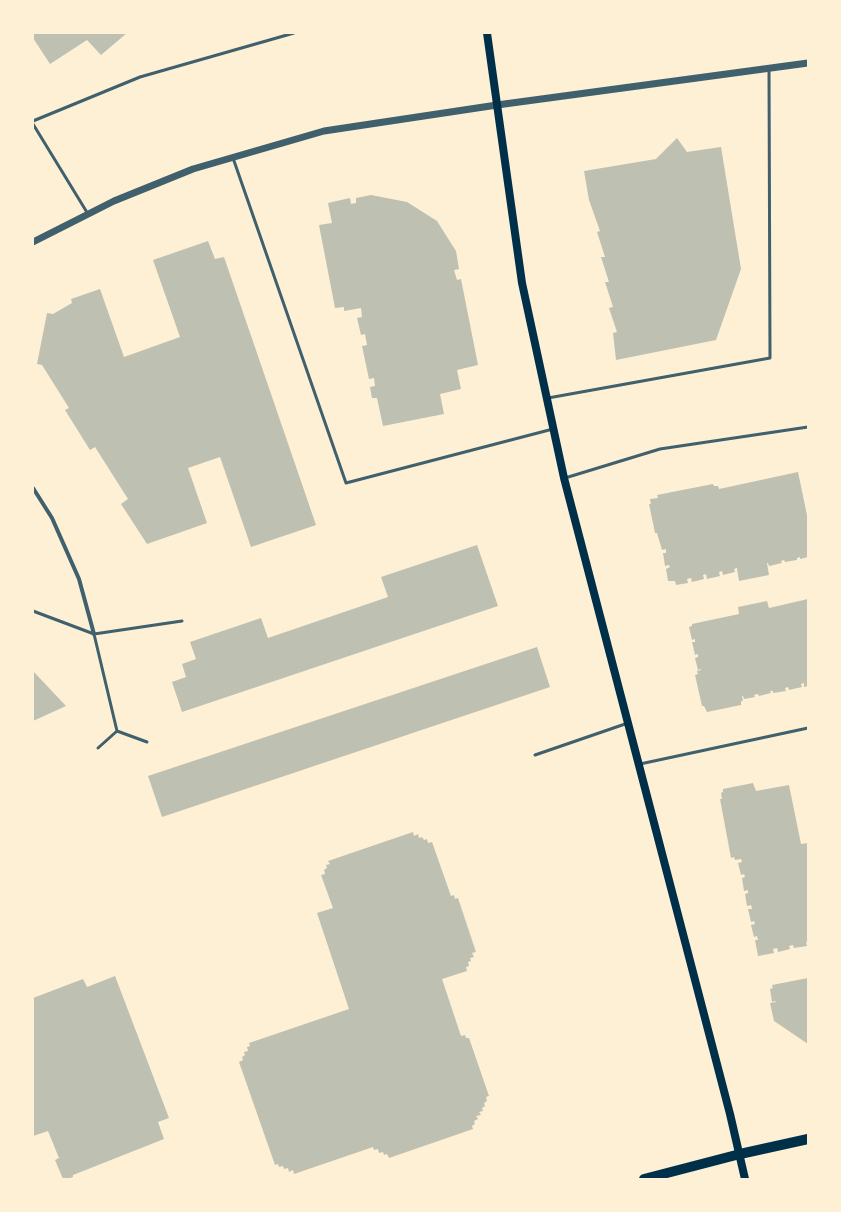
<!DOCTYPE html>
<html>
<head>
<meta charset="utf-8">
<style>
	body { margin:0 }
	#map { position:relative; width:841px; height:1212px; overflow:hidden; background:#fdf0d5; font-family:"DejaVu Sans",sans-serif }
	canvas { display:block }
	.frame { position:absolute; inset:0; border:34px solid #fdf0d5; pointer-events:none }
</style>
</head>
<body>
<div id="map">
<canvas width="841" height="1212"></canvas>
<div class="frame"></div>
</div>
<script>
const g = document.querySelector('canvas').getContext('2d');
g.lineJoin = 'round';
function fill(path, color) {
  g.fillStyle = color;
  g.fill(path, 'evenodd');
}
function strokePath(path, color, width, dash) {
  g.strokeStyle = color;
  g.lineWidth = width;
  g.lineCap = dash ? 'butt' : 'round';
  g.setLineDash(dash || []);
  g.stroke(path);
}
fill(new Path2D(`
	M33,33h94l-26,22 -14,-15 -37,24 -17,-26z
	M677,138l10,14 34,-5 20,122 -25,71 -100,20 -3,-27 4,-1 -8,-24 4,-1 -8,-25h4l-8,-25h4l-8,-25 3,-1 -11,-31 -5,-29 72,-12z
	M371,195l36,7 30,19 19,30 3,18 -5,1 3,10 4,-1 17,86 -21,5 4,19 -21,5 4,20 -61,12 -6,-28h-5l-2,-11 5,-1 -1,-8 -5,1 -7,-33 5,-1 -2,-11 -4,1 -4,-17 5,-1 -1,-9 -17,3v-4l-9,1 -16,-83 13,-2 -4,-20 22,-5 1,6 5,-1v-5z
	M208,241l7,18 9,-2 92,268 -65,22 -31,-90 -32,11 19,55 -60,21 -26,-40 7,-5 -33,-52 -5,3 -25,-40 4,-2 -27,-43 -5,-1 10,-51 6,1 19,-11 -1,-4 29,-10 24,68 56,-20 -27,-77z
	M798,472l10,48v37l-8,2v-2l-3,1v2l-12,2 -1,-2 -3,1 1,2 -13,3 -1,-3h-1l2,12 -30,6 -2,-13 -3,1 1,3 -12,3 -1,-4 -3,1 1,4 -13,3 -1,-5 -3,1 1,4 -12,3 -1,-4 -4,1 1,4 -12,2 -1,-4h-7l-2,-12 4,-2 -1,-2 -4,1 -2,-13h3v-4l-4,1 -5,-17h-2l-6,-29h2l-1,-5 8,-1 -1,-3 56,-11 1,2h4l1,3z
	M477,545l21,61 -316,106 -10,-30 14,-5 -4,-13 14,-5 -6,-17 71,-24 7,20 120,-41 -7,-20z
	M808,599v87l-4,1v-4l-3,1 1,3 -13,3 -1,-3 -3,1 1,3 -13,2v-2h-3l1,2 -12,3 -1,-2 -4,1 1,2 -11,2 -1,-3h-1l1,5h-2v4l-34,7 -3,-6h-2l-7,-31 3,-1 -1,-3 4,-1v-1l-3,1 -3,-12 3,-1v-3l-3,1 -3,-13h3v-3l-3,1 -3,-13 3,-1v-2l47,-10 -1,-7 29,-6 2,7z
	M537,647l13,40 -388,130 -14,-41z
	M33,671l33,35 -33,15z
	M753,783l3,8 33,-6 12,59 7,-1v99h-2l1,4 -13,2 -1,-3 -4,1 1,3 -12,3 -1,-4 -4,1 1,4 -16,3 -3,-16h3l-1,-4 -3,1 -3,-12 4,-1 -1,-3 -3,1 -3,-13h4l-1,-4 -4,1 -2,-12 3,-1v-3l-4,1 -2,-13 3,-1 -1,-3 -3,1 -3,-12 4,-1 -1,-3 -6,1 -1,-3 -3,1 -11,-59h2l-1,-6 2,-1v-3z
	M413,832l1,4 4,-2 1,4 3,-1 2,3 3,-1 1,4 4,-1 19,54 3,-1 1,4 3,-1 18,54 -4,1 2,4 -4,1 1,3 -3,1 1,4 -3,1 1,4 -25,8 19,57 4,-1 1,3h3l20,58 -3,1 1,4 -3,2 1,3 -3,2 1,3 -4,1 2,3 -5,1 2,3 -4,2 1,3 -3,2 1,3 -84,29 -2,-4 -3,1 -1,-3 -4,1 -1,-4 -4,1 -1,-3 -79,27 -1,-4 -4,2 -1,-4 -4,1 -1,-3 -4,1 -1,-3 -3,1 -36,-103 4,-2 -1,-3 3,-2 -1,-3 4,-1 -1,-4 3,-1 -1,-3 100,-34 -32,-96 16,-5 -12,-33 4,-1 -1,-4 3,-2 -1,-3 4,-1 -2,-3z
	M115,976l54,142 -11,4 6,17 -91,36v2l-5,2h-5l-8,-19 4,-2 -11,-27 -15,5v-138l50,-19 4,8z
	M808,978v66l-34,-23 -4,-18 6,-1 -1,-1 -3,1 -2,-13 3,-1 -1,-3z`), '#bec0b2');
strokePath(new Path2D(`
	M33,121l107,-44 154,-44
	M33,124l55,90
	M233,158l113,325 207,-54
	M548,398l222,-40 -1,-289
	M565,478l95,-29 148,-22
	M33,611l61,23 88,-13
	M94,634l23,97 -19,17
	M117,731l30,11
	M535,755l93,-32
	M640,764l168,-36`), '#3f606c', 3);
strokePath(new Path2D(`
	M33,488l19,30 27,61 15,55`), '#3f606c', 4);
strokePath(new Path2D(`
	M33,242l81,-41 79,-32 131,-38 173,-26 311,-42`), '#3f606c', 7);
strokePath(new Path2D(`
	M487,33l35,250 42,195 166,636 15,65`), '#003049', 8);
strokePath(new Path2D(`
	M644,1179l96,-25 68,-15`), '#003049', 10);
</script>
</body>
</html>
